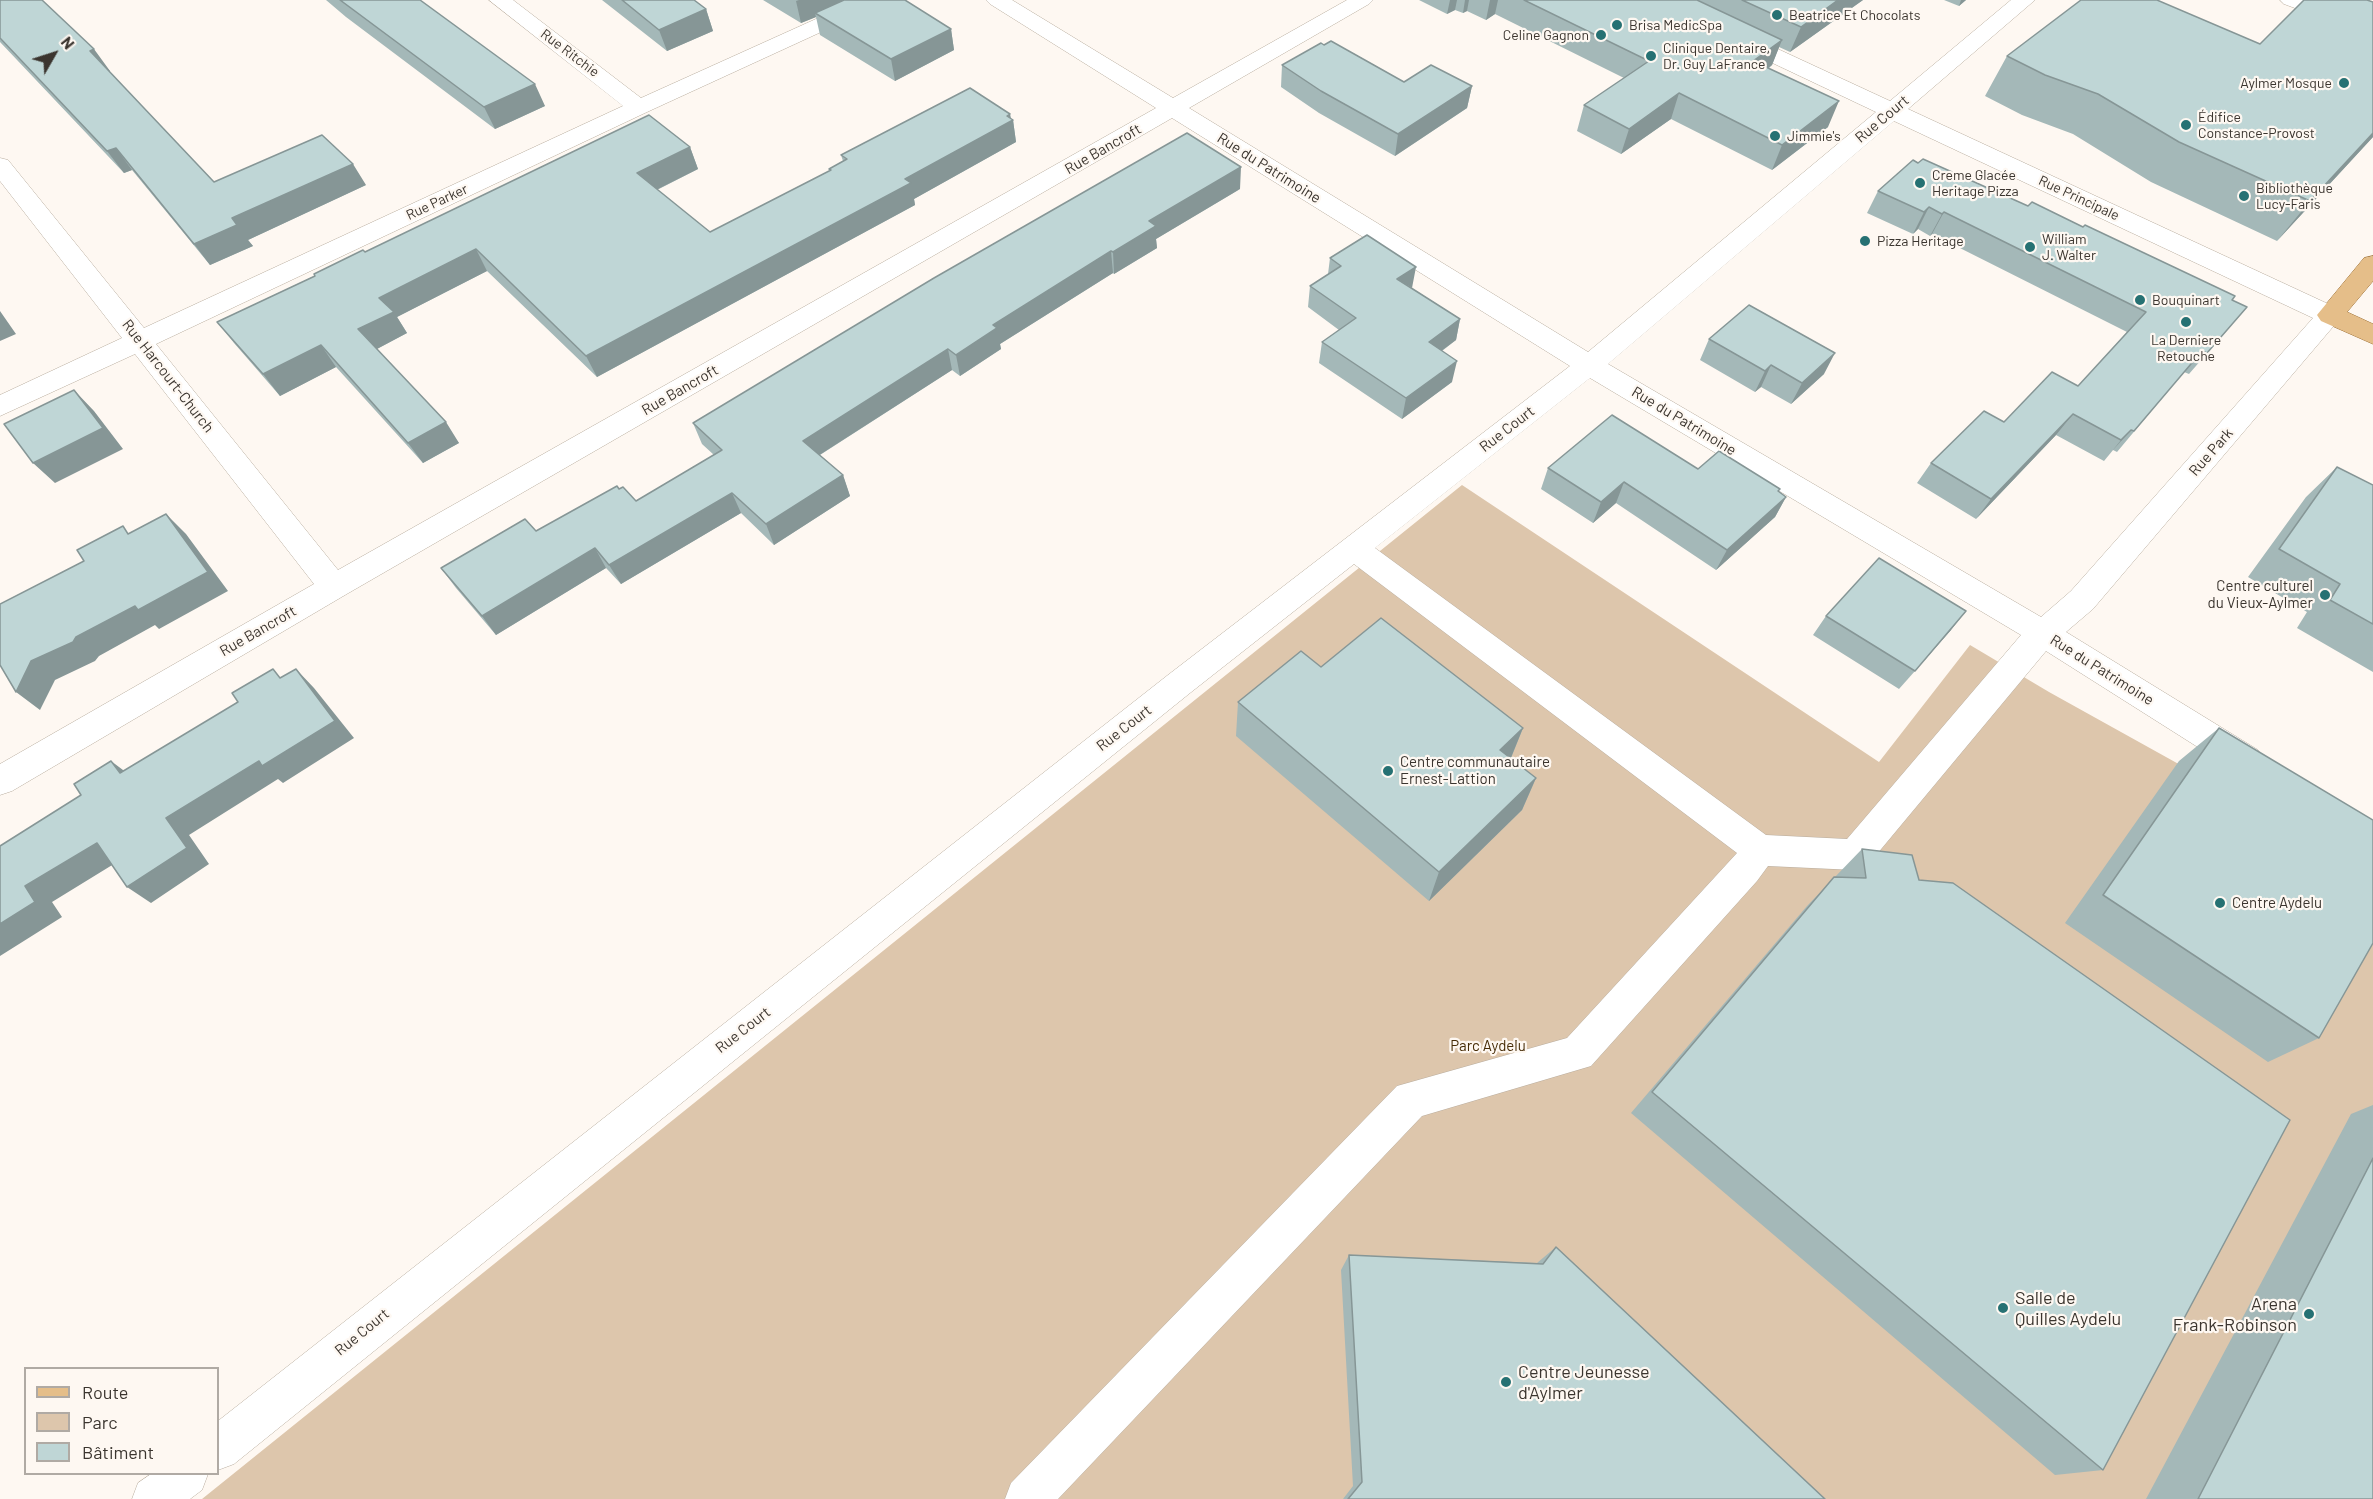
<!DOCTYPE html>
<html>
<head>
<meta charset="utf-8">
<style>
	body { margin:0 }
	#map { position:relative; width:2373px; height:1499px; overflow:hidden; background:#fef8f2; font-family:Barlow,sans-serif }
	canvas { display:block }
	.legend { position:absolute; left:24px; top:1367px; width:195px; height:108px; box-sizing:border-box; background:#fef8f2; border:2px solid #b0aaa4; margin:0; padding:8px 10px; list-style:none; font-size:18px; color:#3b352f }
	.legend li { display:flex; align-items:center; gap:12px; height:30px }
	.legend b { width:30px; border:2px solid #b0aaa4 }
	.north { position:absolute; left:24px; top:24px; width:60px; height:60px; -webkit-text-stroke:4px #fef8f2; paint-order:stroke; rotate:51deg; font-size:16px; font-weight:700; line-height:24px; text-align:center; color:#3b352f }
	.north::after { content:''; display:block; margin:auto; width:21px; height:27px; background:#3b352f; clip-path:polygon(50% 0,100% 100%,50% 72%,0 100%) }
</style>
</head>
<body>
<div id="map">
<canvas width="2373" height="1499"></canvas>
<ul class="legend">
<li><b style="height:8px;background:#e5be89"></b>Route</li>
<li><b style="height:16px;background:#ddc6ac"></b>Parc</li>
<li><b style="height:16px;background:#bfd6d6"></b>Bâtiment</li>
</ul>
<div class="north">N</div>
</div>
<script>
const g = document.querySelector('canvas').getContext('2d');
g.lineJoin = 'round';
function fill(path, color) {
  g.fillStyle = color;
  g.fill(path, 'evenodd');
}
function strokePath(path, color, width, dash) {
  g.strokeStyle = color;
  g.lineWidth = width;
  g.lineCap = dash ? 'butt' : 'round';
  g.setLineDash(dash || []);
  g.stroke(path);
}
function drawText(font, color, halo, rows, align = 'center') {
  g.font = font + ' Barlow,sans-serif';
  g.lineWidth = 4.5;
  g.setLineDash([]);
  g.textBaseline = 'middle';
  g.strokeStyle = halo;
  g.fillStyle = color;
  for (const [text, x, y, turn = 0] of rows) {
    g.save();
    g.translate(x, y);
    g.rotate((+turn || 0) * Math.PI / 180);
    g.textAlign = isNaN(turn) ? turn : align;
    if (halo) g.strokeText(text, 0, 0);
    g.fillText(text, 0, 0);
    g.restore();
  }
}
fill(new Path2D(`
	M1462,485l417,277 91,-117 79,47 324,180v627h-2171z`), '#ddc6ac');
const minor = new Path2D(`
	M489,0h24l128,98 217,-98h28l-4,4 -235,108 -491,232 182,226 818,-462 -166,-104 -4,-4h26l161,98 174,-98h26l-4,4 -180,104 399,244 288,-240 -228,-108 -4,-4h28l218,101 121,-101h24l-127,109 431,200 4,6 -250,294 -27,23 192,118 5,10 -5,10 -12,4 -12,-4 -188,-119 -179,215 -12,4 -87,-4 -11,15 -166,185 -169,50 -364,383h-53l6,-16 386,-397 170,-48 170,-185 -383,-289 -164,129 -956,771 -16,6v-49l950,-746 402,-309 -398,-248 -827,477 -333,196 -12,4v-31l314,-180 -179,-230 -135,62v-21l122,-57 -122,-157v-23l8,2 136,168 479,-222zM1894,121l419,197 -242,273 -30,26 -433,-253zM1590,378l431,257 -174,204 -81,-4 -391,-287z
	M2280,0h30l63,24v13l-89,-33z
	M151,1474h57l-6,16 -12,9h-58l6,-16z`);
const major = new Path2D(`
	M2373,256v25l-26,31 26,12v20l-52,-23 -4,-6 47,-57z`);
strokePath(minor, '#b9ad9e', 1);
strokePath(major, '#9e7237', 1);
fill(minor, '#fff');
fill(major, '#e5be89');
fill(new Path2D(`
	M0,0l50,8 59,63 105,111 152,3 -118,55 5,6 -43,19 -78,-95 -8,3 -124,-131z
	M326,0h94l125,106 -50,23 -149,-112z
	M602,0h92l12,9 7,22 -46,20z
	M763,0h142l46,29 3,21 -59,31 -75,-46 -4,-18 -15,6z
	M1419,0h444l-73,52 -11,-5 -7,18 -3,3 59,59 -56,43 -101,-51 -50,35 -44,-23 7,-26 40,-27 -129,-64 -9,6 -19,-9 -4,2 -8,-3 -8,4z
	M1944,0h22l-7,6z
	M2260,44l113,93 -96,104 -126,-59 -78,-48 -51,-19 -37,-19 22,-40z
	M1282,65l122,17 68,4 -5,22 -72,48 -76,-43 -38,-26z
	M1010,114l1,5 2,1 3,22 -102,57 1,6 -318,172 -110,-106 -90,46 10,16 -30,16 82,94 -36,20 -87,-96 -56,29 -46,-53 -17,-21 148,-70 325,-105 8,22 -41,21 53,42 120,-61 -1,-2 14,-8 -2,-6z
	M1240,189l-84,50 1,9 -43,26 -1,-1 -113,71 1,5 -41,27 -8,-6 -132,85 23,20 7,21 -76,49 -33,-32 -120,71 -15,-16 -110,67 -40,-47 -15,-20 95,-37 83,-42 17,12 78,-46 -12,-11 -9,-21z
	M1878,191l354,109 15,7 -58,67 -5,-2 -67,80 -4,-2 -9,11 -48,-26 -80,84 -59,-36 14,-20 73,-41 74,-36 49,-54 -195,-98 -2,2 -12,-7 -5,5 -46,-21z
	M1330,258l82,30 48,31 -4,21 -14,11 10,31 -50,37 -83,-56 3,-21 17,-12 -31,-23 2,-21 18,-12z
	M1709,339l115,35 -33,30 -30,-17 -6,5 -55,-32z
	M2337,467l36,18v187l-76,-44 10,-16 -59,-35 58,-80z
	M1548,468l150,1 81,23 7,5 -11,20 -59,53 -100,-67 -23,20 -52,-34z
	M1826,616l125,14 -52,59 -86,-54z
	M1238,702l285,26 -12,30 25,20 -14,32 -93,91 -193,-165z
	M2219,728l100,310 -51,24 -203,-139 114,-162z
	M1862,849l241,621 -48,5 -424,-362 176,-207z
	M2373,1105v394h-227l205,-385z
	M1556,1247l269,252h-482l10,-13 -12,-216 8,-15 188,8z`), '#a4b8b8');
fill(new Path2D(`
	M799,0h54l-38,13 1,4 -15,6 -5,-22z
	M1450,0h7l-2,10 -8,4z
	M1465,0h4l-2,11 -4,2z
	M1490,0h8l-3,14 -9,6z
	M1838,0h25l-73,52 11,-25z
	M1961,0h5l-7,6z
	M706,9l7,22 -46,20 -8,-21z
	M951,29l3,21 -59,31 -4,-22z
	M1782,40l-10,25 -28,21 9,-25z
	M94,49l16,22 -4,2 -16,-22z
	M535,84l10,22 -50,23 -11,-22z
	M1472,86l-5,22 -72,48 3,-22z
	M1679,93l-8,26 -50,35 8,-25z
	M1839,101l-11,26 -56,43 10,-25z
	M1010,114l1,7 2,-1 3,22 -102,57 1,6 -318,172 -11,-21 319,-177z
	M2373,133v4l-96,104 33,-40z
	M690,147l8,22 -52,26 -9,-22z
	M116,148l16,22 -8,3 -17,-22z
	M353,164l13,21 -118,55 5,6 -43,19 -16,-21 38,-26z
	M1241,167l-1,22 -84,50 1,9 -43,26 -1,-22 36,-31z
	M1929,207l-11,22 -5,5 11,-22z
	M1944,212l-12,22 -2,2 12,-22z
	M476,249l11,22 -90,46 10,16 -34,18 -15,-22 21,-31z
	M1111,251l2,22 -113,71 1,5 -41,27 -4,-21 37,-30z
	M1416,267l-4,21 -15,-9z
	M0,311l16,23 -16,7z
	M1460,319l-4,21 -31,23 4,-21z
	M321,345l15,22 -56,29 -17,-22z
	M948,349l4,21 -142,91 -7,-20z
	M1835,353l-11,21 -33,30 11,-21z
	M1457,361l-5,21 -50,37 4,-21z
	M1771,365l-10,22 -6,5 10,-21z
	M74,390l20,21 29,38 -68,34 -22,-20z
	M2073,414l-17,21 -80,84 15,-20z
	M446,422l13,21 -36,20 -15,-20z
	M2131,430l-18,20 -9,11 17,-21z
	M843,475l7,21 -76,49 -8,-21z
	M1624,482l-8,21 -23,20 8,-21z
	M732,493l9,20 -120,71 -12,-19z
	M1786,497l-11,20 -59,53 11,-20z
	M166,514l20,20 42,57 -69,38 -4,-4 -56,31 -4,5 -40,19 -15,30 -24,-18 15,-31z
	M595,548l11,20 -110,67 -14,-19z
	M1966,611l-15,19 -52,59 16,-18z
	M296,669l18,19 40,50 -71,45 -5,-4 -89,56 20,29 -58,39 -24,-16 39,-69z
	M1523,728l-13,32 -10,-10z
	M111,761l24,18 -15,-6z
	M1536,778l-14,32 -93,91 10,-29z
	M97,843l25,16 -70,43 10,15 -62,39v-32l25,-38z`), '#869696');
const building = new Path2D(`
	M0,0h42l52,49 -4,2 124,131 108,-47 31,29 -121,54 5,7 -43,19 -78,-96 -9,3 -107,-113z
	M340,0h80l115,84 -51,23z
	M622,0h72l12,9 -47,21z
	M844,0h61l46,29 -60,30 -76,-46z
	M1524,0h173l85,40 -29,21 86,40 -57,44 -103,-52 -50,36 -45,-24 65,-44z
	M1742,0h96l-37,27z
	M2081,0h76l103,44 44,-44h63l6,2v131l-63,68 -131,-59 -81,-48 -53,-19 -38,-19z
	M1331,41l73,41 27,-17 41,21 -74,48 -77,-43 -39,-26 39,-22 3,2z
	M970,88l40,26 -3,2 6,4 -108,59 6,4 -325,173 -110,-107 -97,49 15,14 -36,17 88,93 -38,21 -87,-98 -58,29 -46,-52 98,-46 -1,-2 49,-24 2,2 284,-137 41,32 -53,26 73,59 121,-62 -2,-1 18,-10 -6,-4z
	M1187,133l54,34 -92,54 7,5 -43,26 -2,-1 -118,74 4,3 -41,27 -8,-6 -145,92 40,34 -77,49 -34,-31 -123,72 -14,-17 -113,68 -41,-48 84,-49 11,12 81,-45 2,3 4,-2 13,14 86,-51 -29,-27 241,-145z
	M1923,159l105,47 4,-4 51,25 2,-2 150,71 -3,4 15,7 -40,46 -5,-2 -68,80 -3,-1 -10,10 -48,-26 -82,85 -60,-36 53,-52 20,11 48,-50 26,14 68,-74 -202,-100 -2,2 -13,-7 -5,5 -46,-21 35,-31 5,3z
	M1367,235l49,32 -19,12 63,40 -31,23 28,19 -51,37 -84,-56 34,-24 -46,-32 31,-20 -11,-8z
	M1749,305l86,48 -33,30 -31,-18 -6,6 -56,-32z
	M74,390l29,38 -70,35 -29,-39z
	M1612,415l86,54 21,-18 61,38 -2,2 8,6 -59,53 -103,-68 -23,20 -53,-34z
	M2337,467l36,18v139l-43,-24 10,-16 -61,-35z
	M166,514l42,58 -70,38 -3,-4 -59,31 -3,5 -42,19 -15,31 -16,-27v-61l84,-43 -7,-11 46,-24 5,8z
	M1879,558l87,53 -51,60 -89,-55z
	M1381,618l142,110 -23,22 36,28 -97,94 -201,-170 63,-51 20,16z
	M273,669l7,9 16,-9 39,52 -73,45 -3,-5 -93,57 21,30 -60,39 -30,-44 -72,43 10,16 -35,22v-78l81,-51 -7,-11 37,-23 9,12 118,-71 -6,-9z
	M2219,728l154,92v123l-54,95 -216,-143z
	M1862,849l50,6 7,25 34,3 337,237 -187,350 -451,-378 182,-215 32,1z
	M2373,1158v341h-175z
	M1556,1247l269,252h-477l14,-17 -13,-227 194,9z`);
fill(building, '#bfd6d6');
strokePath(building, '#869696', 1.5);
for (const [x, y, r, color] of [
	[1777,15,6,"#267173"],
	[1617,25,6,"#267173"],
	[1601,35,6,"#267173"],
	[1651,56,6,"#267173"],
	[2344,83,6,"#267173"],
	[2186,125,6,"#267173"],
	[1775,136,6,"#267173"],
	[1920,183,6,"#267173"],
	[2244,196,6,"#267173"],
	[1865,241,6,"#267173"],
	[2030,247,6,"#267173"],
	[2140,300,6,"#267173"],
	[2186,322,6,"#267173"],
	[2325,595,6,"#267173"],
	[1388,771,6,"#267173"],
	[2220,903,6,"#267173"],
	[2003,1308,6,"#267173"],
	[2309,1314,6,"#267173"],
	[1506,1382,6,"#267173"]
]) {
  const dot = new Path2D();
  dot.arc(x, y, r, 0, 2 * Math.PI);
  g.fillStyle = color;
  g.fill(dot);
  strokePath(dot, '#fef8f2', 2);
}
drawText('14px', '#3b352f', '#fef8f2', [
	["Beatrice Et Chocolats",1789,15],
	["Brisa MedicSpa",1629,25],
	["Celine Gagnon",1589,35,"right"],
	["Clinique Dentaire,",1663,48],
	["Dr. Guy LaFrance",1663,64],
	["Aylmer Mosque",2332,83,"right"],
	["Édifice",2198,117],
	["Constance-Provost",2198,133],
	["Jimmie's",1787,136],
	["Creme Glacée",1932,175],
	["Heritage Pizza",1932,191],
	["Bibliothèque",2256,188],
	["Lucy-Faris",2256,204],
	["William",2042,239],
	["J. Walter",2042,255],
	["Pizza Heritage",1877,241],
	["Bouquinart",2152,300],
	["La Derniere",2186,340,"center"],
	["Retouche",2186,356,"center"]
], 'left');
drawText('14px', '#3b352f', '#fef8f2', [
	["Rue Ritchie",570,53,37],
	["Rue Principale",2079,198,25],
	["Rue Parker",437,202,-25]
]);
drawText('15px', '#3b352f', '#fef8f2', [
	["Rue Court",1882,119,-40],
	["Rue Bancroft",1103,149,-30],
	["Rue du Patrimoine",1269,168,32],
	["Rue Harcourt-Church",168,376,52],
	["Rue Bancroft",680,390,-30],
	["Rue du Patrimoine",1684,421,31],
	["Rue Court",1507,429,-38],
	["Rue Park",2211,452,-49],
	["Rue Bancroft",258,631,-30],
	["Rue du Patrimoine",2102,670,32],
	["Rue Court",1124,728,-38],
	["Rue Court",743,1030,-38],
	["Rue Court",362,1332,-39]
]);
drawText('15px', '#3b352f', '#fef8f2', [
	["Centre culturel",2313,586,"right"],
	["du Vieux-Aylmer",2313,603,"right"],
	["Centre communautaire",1400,762],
	["Ernest-Lattion",1400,779],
	["Centre Aydelu",2232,903]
], 'left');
drawText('15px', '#472d08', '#fef8f2', [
	["Parc Aydelu",1488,1046]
]);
drawText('18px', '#3b352f', '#fef8f2', [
	["Salle de",2015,1298],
	["Quilles Aydelu",2015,1319],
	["Arena",2297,1304,"right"],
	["Frank-Robinson",2297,1325,"right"],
	["Centre Jeunesse",1518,1372],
	["d'Aylmer",1518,1393]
], 'left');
</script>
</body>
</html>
